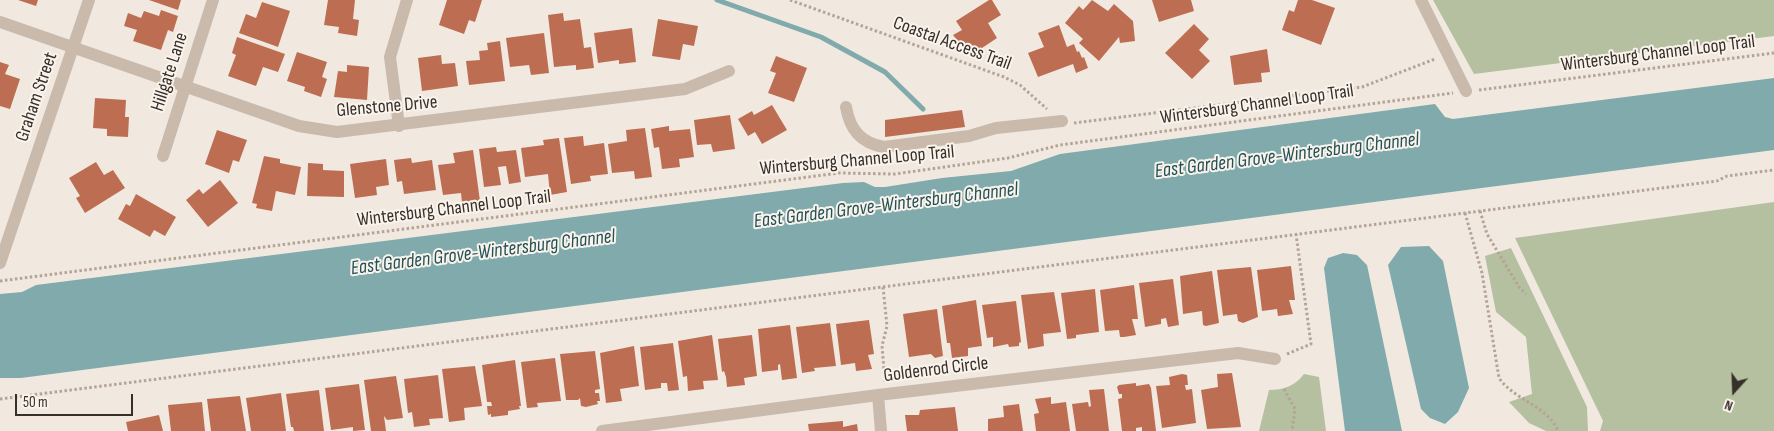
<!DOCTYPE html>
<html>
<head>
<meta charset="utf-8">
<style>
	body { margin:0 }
	#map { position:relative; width:1774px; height:431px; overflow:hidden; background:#f1e9e0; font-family:"Sofia Sans Condensed",sans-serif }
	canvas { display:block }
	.north { position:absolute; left:1709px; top:366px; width:50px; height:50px; -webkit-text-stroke:4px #f9f3ec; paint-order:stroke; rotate:200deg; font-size:14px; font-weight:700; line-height:20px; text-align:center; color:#372f2a }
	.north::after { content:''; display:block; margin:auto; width:18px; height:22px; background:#372f2a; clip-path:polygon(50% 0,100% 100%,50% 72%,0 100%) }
	.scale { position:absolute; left:15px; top:394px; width:118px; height:22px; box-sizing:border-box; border:2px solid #372f2a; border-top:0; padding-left:6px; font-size:15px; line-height:18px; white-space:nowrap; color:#372f2a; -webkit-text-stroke:4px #f9f3ec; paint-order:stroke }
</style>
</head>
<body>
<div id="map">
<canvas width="1774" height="431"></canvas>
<div class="north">N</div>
<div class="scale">50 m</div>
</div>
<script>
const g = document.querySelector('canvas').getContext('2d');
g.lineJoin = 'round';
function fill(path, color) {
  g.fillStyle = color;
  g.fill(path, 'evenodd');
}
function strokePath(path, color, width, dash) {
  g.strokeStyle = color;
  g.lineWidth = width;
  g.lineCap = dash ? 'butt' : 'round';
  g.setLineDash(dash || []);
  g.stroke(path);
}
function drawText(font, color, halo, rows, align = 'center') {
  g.font = font + ' "Sofia Sans Condensed",sans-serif';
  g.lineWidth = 4;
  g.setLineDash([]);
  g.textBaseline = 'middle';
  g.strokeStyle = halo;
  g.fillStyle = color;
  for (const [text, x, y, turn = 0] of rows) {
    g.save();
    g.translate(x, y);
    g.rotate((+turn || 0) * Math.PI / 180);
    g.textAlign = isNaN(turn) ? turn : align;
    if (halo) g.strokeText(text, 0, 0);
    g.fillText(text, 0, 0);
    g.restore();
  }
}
fill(new Path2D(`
	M1433,0h341v36l-300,38z
	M1774,202v229h-174l3,-10 -88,-183z
	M1511,248l76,159 1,24h-42l-17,-8 -20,-21 23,-8 -6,-57 -30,-25 -11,-56z
	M1304,374l15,3 7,54h-67l10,-41c15,0 26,-4 35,-16z`), '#b4c0a0');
fill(new Path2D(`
	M1774,78v72l-1753,228h-21v-84l22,-2 14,-7 807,-102 21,-1 11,5h10l57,-9 69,-7 49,-17 375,-50 10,13 8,2z
	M1429,246l14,15 26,127 -11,24 -13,12 -15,-6 -9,-9 -33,-144 13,-18z
	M1343,253l14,2 10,10 35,166h-57l-21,-163 4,-10z`), '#80aaac');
strokePath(new Path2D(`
	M717,0l104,37 64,35 38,37`), '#80aaac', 5);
fill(new Path2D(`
	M18,0h20l-2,6z
	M149,0h32l-3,10z
	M328,0h27l-2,19 6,1 -2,16 -19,-3 1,-6 -15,-2z
	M447,0h35l-7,22 -6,-2 -5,14 -25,-9z
	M989,0h3l9,15 -13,8 9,15 -21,14 -4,-7 -8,4 -11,-14 9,-5 -6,-9z
	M1092,0l16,11 6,-7 19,17 2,20 -15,2 -1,-6 -20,24 -20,-18 4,-4 -18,-16 14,-17 4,4z
	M1152,0h39l3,11 -35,11z
	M1298,0h14l23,8 -14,37 -39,-15 7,-20 5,2z
	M262,2l28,9 -12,36 -39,-14 7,-19 10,4z
	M161,10l17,6 -5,16 -5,-2 -7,20 -28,-9 4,-11 -13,-4 4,-13 13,5 3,-7 15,5z
	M563,13l1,8 16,-2 4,29 7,-1 3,21 -18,2v-5l-22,2 -6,-52z
	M658,19l40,7 -4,20 -11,-2 -3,16 -28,-4z
	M1194,24l15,15 -10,11 11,11 -18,18 -27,-26z
	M1059,25l8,22 7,-3 3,8 2,-1 3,7 2,-1 4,11 -12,5 -3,-9 -35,13 -10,-24 16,-6 -6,-14z
	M632,28l4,34 -17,2v-4l-21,3 -4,-30z
	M544,33l5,40 -18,2 -2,-10 -19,2 -4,-29z
	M237,37l48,17 -7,18 -15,-5 -7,19 -28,-10 8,-21 -4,-2z
	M500,41l5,40 -36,4 -3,-24 14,-1 -1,-9 9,-1 -1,-7z
	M1267,49l3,23 -9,1 1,9 -28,3 -4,-29z
	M297,52l30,10 -5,15 5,2 -6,18 -17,-6 1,-4 -18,-6z
	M441,55l1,9 13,-1 3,23 -36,5 -4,-33z
	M776,56l31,12 -13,34 -26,-9 8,-20 -6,-2z
	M0,62l9,3 -4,9 15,5 -10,30 -10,-3z
	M347,65l22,2 -2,33 -33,-3 4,-26 9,1z
	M95,98l31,2 -1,17h4l-1,20 -21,-1v-7l-14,-1z
	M772,105l15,25 -25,14 -7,-12 -7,4 -10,-17 14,-8 2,4z
	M962,110l3,17 -80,10v-17z
	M730,115l5,34 -22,3 -2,-8 -14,1 -3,-25z
	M669,126v5l21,-2 4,28 -15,2 1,8 -18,2 -3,-22 -5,1 -3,-19z
	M645,128l7,49 -17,2 -1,-8 -22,2 -4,-29 19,-3 -1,-11z
	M217,130l30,10 -8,22 -6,-2 -4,13 -24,-9z
	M583,136l1,10 20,-3 4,31 -18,2 1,5 -20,3 -7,-46z
	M559,138l8,54 -17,3 -2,-21 -23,3 -4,-29 23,-3 -1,-5z
	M496,147l1,5 19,-2 5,32 -12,2 -3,-18 -8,1 3,18 -17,2 -5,-38z
	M473,150l7,51 -18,2 -1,-10 -18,2 -5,-30 17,-2 -2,-10z
	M264,156l16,3v4l21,4 -6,28 -19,-4 -4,20 -16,-3 1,-4 -5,-1z
	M411,158l1,5 20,-3 4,30 -32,4 -2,-13 -5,1 -3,-22z
	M386,159l3,26 -13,2 1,8 -22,3 -5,-34z
	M96,162l8,13 9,-5 12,18 -40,25 -9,-15 4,-2 -11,-18z
	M308,163l15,1v6l21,1v26l-37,-1z
	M220,180l18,23 -30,24 -22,-27 13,-11 4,5z
	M136,194l40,23 -11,19 -11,-6 -4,7 -32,-18 8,-15 4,2z
	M1291,266l4,34h-6l4,14 -15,2 -1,-7 -15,2 -5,-41z
	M1251,267l7,50 -15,6 -5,-2 -1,-7 -14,2 -6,-46z
	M1212,271l7,52 -13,3 -3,-1 -1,-14 -19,3 -3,-38z
	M1173,279l6,46 -11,2 -2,-9 -5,1v5l-16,3 -6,-44z
	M1134,285l4,34h-6l4,16 -12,2h-4l-1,-7 -14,1 -5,-41z
	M1095,289l4,43 -23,3v3l-9,1 -6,-46z
	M1054,292l7,40 -18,2 1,12 -16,3 -7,-54z
	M976,300l6,46 -14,2v8l-16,2 -2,-15h-3l-5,-37z
	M1016,301l5,41 -2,1v3l-10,1 -1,-3 -15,3v-10l-6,1 -5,-33z
	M937,309l6,47 -8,2 -4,-4 -22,3 -6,-43z
	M869,320l5,34 -6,1 4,14 -16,2 -1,-8 -14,2 -5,-41z
	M830,323l6,43 -22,2 1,3 -13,2 -6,-46z
	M790,325l7,53 -15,2 -2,-16 -2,1v5l-16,2 -4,-43z
	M712,335l6,45 -15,1 1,8 -16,2 -1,-15 -4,1 -5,-36z
	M752,335l5,41 -13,2 1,7 -18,2 -1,-10 -2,-6 -2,1 -4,-33z
	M673,343l6,47 -11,1 -1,-8h-6v5l-16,2 -5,-43z
	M634,346l5,40 -19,3 2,12 -16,2 -6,-50z
	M595,351l5,38 -5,1v3h4l1,8h-3l1,3 -12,3 -5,-1 -1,-8 -2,2h-12l-6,-46z
	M555,358l6,43 -24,2 1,4 -11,1 -6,-46z
	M515,360l6,46h-2l1,3 -12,2v4l-17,2v-3l-3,1 -1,-9h5l-1,-4h-4l-5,-37z
	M475,366l7,40 -18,2 1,12 -16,2 -7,-53z
	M1232,373l9,54 -34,2 -6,-39 17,-3 -1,-13z
	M1182,374l5,1 1,10h-3l1,5 6,-1 4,34 -34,5 -6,-42 14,-1 -1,-8z
	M438,375l5,43 -14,1 1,6 -16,2 -2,-15 -4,1 -4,-34z
	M396,376l7,42 -16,2 -3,-4 2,15h-15l-7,-51z
	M1136,383v3l13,-2 2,4 5,43h-14v-4l-6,1v3h-14l-4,-32 4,-1v-4h-3l-2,-7 2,-2z
	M359,384l6,46 -12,1v-4l-22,3 -6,-42z
	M1104,389l5,42h-33l-4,-27 16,-2 1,5 2,-1 -2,-16z
	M319,390l5,41h-30l-1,-4h-2l-5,-33z
	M281,393l5,38h-35l-5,-33z
	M240,396l6,35h-35l-4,-32z
	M1051,397v7l15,-2 4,29h-34l-2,-17 5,-1 -4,-14z
	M202,402l3,29h-34l-3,-26z
	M1019,404l4,27h-35v-12l16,-2 -1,-11z
	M955,407l3,24h-51l-2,-16h14l1,-5z
	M159,415l4,16h-35l-2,-9z
	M843,421v6l14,-3 1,7h-49l-1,-7z`), '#bd6e52');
strokePath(new Path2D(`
	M790,0l214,77 16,8 27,24
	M1479,90l295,-37
	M1074,123l288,-36 73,-28
	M1480,211l7,23 32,53 7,7
	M1465,213l17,60 17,105c15,22 49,28 59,53
	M0,281l839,-108 56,1 113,-16 52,-13 393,-52
	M883,287l4,39 -5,20 3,36
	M1287,354l24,-10 -15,-110
	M1284,389l11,20 -3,22
	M0,399l1717,-218 10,-5 47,-6`), '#b5a496', 3, [2.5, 2.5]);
strokePath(new Path2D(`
	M1421,0l45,91
	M0,22l299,104 38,6 348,-43 44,-18
	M846,107c4,23 15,36 38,40l85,-11 27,-8 66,-7
	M399,126l-9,-69 17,-57
	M163,156l50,-156
	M0,263l89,-263
	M878,395l3,36
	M602,431l276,-36 360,-42 37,6`), '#c9baac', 12);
drawText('19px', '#372f2a', '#f9f3ec', [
	["Coastal Access Trail",952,44,20],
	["Wintersburg Channel Loop Trail",1658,54,-7],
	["Hillgate Lane",170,72,-72],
	["Graham Street",37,97,-71],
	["Wintersburg Channel Loop Trail",1257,105,-8],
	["Glenstone Drive",387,107,-5],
	["Wintersburg Channel Loop Trail",857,161,-5],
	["Wintersburg Channel Loop Trail",454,209,-7],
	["Goldenrod Circle",936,370,-7]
]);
drawText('italic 20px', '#235256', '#f9f3ec', [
	["East Garden Grove-Wintersburg Channel",1287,156,-7],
	["East Garden Grove-Wintersburg Channel",886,206,-7],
	["East Garden Grove-Wintersburg Channel",483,253,-7]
]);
</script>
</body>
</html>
